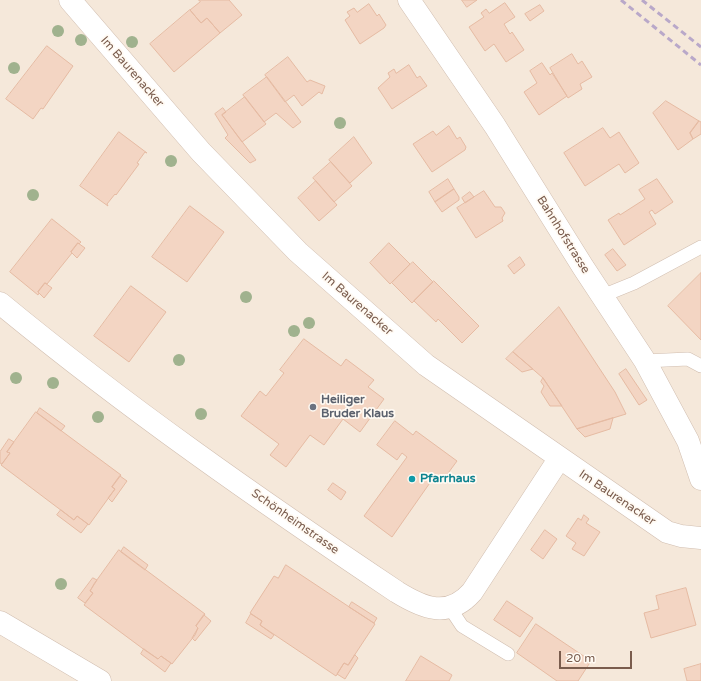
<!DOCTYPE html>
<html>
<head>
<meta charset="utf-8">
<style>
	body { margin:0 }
	#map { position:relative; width:701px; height:681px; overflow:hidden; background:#fdf6ec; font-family:"Varela Round",sans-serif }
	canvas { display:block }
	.scale { position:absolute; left:559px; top:651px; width:73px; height:18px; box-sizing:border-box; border:2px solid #7a5c4d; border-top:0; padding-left:5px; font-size:12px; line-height:14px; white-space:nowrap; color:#7a5c4d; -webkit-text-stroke:3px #fffaf3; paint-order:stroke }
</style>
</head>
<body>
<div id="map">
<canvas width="701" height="681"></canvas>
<div class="scale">20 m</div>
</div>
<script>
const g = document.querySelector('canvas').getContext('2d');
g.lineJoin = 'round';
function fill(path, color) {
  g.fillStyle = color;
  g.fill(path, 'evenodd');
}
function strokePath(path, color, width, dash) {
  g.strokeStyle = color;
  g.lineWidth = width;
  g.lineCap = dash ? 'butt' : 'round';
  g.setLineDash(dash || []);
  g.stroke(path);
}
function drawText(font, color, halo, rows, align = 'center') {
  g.font = font + ' "Varela Round",sans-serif';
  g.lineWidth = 3.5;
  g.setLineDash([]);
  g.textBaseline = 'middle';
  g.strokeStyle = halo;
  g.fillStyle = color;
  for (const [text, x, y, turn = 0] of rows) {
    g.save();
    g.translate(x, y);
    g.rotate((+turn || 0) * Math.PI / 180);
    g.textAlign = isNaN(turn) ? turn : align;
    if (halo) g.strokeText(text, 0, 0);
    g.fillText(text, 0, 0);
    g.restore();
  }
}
fill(new Path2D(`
	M0,0h701v681h-701z`), '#f5e8da');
const building = new Path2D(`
	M199,0h30l13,15 -22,18 -13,-15 -6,5 -11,-13 10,-8z
	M462,0h15l-10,7z
	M505,3l10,14 -11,7 6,10 2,-2 12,18 -18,12 -12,-18 -9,7 -16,-24 15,-10 -3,-4 5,-4 3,4z
	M369,4l8,12 2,-2 7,11 -2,3 -24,16 -15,-24 5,-4 -3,-4 7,-4 3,4z
	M540,5l4,6 -14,10 -5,-7z
	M190,10l11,13 6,-5 13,15 -46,39 -24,-28z
	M47,46l26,20 -30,43 -2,-1 -8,11 -27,-20z
	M572,54l6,10 4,-3 10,16 -12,7 2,5 -14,9 -18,-30z
	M288,57l19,25 3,-2 15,6 -3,8 -3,-2 -17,14 -8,-11 -9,7 -20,-27z
	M542,63l8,12 2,-2 15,23 -28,19 -15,-23 13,-9 -7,-12z
	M409,65l8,13 3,-2 7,10 -35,23 -14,-21 12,-11 -2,-4 6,-4 2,4z
	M267,77l34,45 -8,6 -17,-15 -12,9 -21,-27z
	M245,97l21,27 -24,18 -20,-27z
	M666,101l33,20 -9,12 3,6 -15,11 -25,-37z
	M223,108l3,4 -4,3 34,45 -6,3 -25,-25 3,-3 -13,-21z
	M699,121l2,1v12l-8,5 -3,-6z
	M449,126l8,13 3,-2 6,10 -1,3 -33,22 -19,-28 20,-13 3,4z
	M603,128l7,10 9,-6 20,31 -14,10 -6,-9 -34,22 -21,-33z
	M119,132l28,21 -2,-1 -8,11 2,1 -23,31 -1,-1 -8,10 1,2 -28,-20z
	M354,137l18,26 -22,20 -21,-23z
	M331,162l21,24 -18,16 -21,-24z
	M448,179l6,10 -19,13 -6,-10z
	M657,179l16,23 -18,12 -3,-4 -3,2 7,12 -32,21 -16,-25 11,-7 1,2 25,-16 -6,-9z
	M316,181l21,24 -18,16 -21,-23z
	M454,189l5,8v3l-17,12 -7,-10z
	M484,191l11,16h6l4,6 -3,5 1,3 -27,17 -19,-30z
	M470,192l4,5 -9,6 -3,-5z
	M190,206l34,26 -37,50 -35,-25z
	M52,219l29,23 -2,2 -1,-1 -7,9 1,1 -25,31 -2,-1 -7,9 1,1 -1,2 -28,-23z
	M78,243l7,5 -8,10 -6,-6z
	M389,243l21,21 -20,20 -20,-21z
	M613,249l13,16 -9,6 -12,-16z
	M520,257l5,8 -11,9 -6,-8z
	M413,262l20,20 -21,21 -20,-20z
	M701,273v67l-33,-34z
	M434,281l45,45 -17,17 -24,-24 -2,3 -22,-21z
	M45,283l7,5 -8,10 -6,-6z
	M131,286l35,26 -37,50 -35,-26z
	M559,307l56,85 11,22 -49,15 -34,-51 -30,-26z
	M304,339l37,27 5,-7 28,21 -6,7 16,12 -24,33 -17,-13 -19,26 -14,-10 -24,32 -16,-12 9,-11 -38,-28 19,-25 6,5 18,-23 -4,-3z
	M513,352l20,17 -11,3 -16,-13z
	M626,369l21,31 -8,5 -20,-31z
	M543,378l19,28h-12l-9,-14 3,-6 -3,-4z
	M40,408l25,18 -4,5 -24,-18z
	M36,412l85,63 -9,12 3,2 -26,36 -12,-9 -3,4 -73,-55 9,-12 -3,-1z
	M613,418l-3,11 -25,8 -8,-8z
	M395,421l18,14 3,-4 41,30 -14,19 -5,-4 -2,2 -2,-1 -42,60 -28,-21 43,-59 -5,-4 -5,7 -20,-15z
	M9,439l5,3 -7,10 3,1 -8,11 -2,-1v-11z
	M120,476l7,5 -15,21 -4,-4 7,-9 -3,-2z
	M333,483l13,9 -5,8 -13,-10z
	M61,510l13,10 3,-4 11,8 -7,9 -24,-18z
	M584,515l5,4 -3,4 14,9 -16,24 -12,-7 4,-6 -10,-7 12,-18 3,2z
	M545,530l12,9 -14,20 -12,-9z
	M124,547l24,18 -3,5 -24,-18z
	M119,550l86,64 -9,12 2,2 -3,7 -23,29 -11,-8 -3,3 -12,-8 -62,-46 9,-12 -3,-2 4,-7z
	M286,565l89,59 -27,41 -4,-2 -8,13 -76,-51 2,-4 -12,-8 24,-37 4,2z
	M93,578l4,2 -7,11 3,2 -8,10 -7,-5z
	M686,588l10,37 -45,13 -7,-25 15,-4 -3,-13z
	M507,601l26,17 -13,19 -26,-17z
	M352,602l25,16 -3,5 -25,-16z
	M251,614l11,7 -2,4 14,10 -3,4 -25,-16z
	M204,615l7,6 -16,20 -3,-3 6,-10 -2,-2z
	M536,624l55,37 -13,20h-21l-40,-28z
	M144,649l14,10 3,-3 10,7 -6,9 -24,-18z
	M355,655l3,3 -13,21 -8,-5 7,-11 4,2z
	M421,656l31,19 -3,6h-43z
	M701,664v17h-14l-3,-12z`);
fill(building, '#f3d5c3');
strokePath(building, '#e6bba3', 1);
const service = new Path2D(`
	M602,296l32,-13 67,-36
	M645,361l43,-2 13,7
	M450,608l12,18 46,28`);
const minor = new Path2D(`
	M70,0l131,152 97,100 128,113 241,167 14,4 20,2
	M409,0l86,126 88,141 62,94 43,80 13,38
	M0,303c126,104 261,198 397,289 26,16 51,27 75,0l87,-133
	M0,622l100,59`);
strokePath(service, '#d1beb0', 14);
strokePath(minor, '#d1beb0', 23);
strokePath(service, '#fff', 13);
strokePath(minor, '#fff', 22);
strokePath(new Path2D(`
	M621,0l80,65
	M642,0l59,47`), '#b9a8c9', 3, [6, 4]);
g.fillStyle = '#a0b28e';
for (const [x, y] of [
	[58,31],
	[81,40],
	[132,42],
	[14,68],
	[340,123],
	[171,161],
	[33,195],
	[246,297],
	[309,323],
	[294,331],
	[179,360],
	[16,378],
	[53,383],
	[201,414],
	[98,417],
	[61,584]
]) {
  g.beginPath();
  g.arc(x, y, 6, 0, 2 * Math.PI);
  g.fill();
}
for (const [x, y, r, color] of [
	[313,407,4,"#6b7280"],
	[412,479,4,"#0f9aa8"]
]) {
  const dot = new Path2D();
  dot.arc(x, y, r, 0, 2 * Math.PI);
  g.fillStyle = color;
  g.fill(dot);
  strokePath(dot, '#fffaf3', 1.5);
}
drawText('12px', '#7a5c4d', '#fffaf3', [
	["Im Baurenacker",132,72,49],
	["Bahnhofstrasse",563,235,58],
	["Im Baurenacker",357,304,41],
	["Im Baurenacker",617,498,34],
	["Schönheimstrasse",295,522,35]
]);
drawText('bold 12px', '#5b616d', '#fffaf3', [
	["Heiliger",321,400],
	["Bruder Klaus",321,414]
], 'left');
drawText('bold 12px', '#0d838f', '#fffaf3', [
	["Pfarrhaus",420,479]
], 'left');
</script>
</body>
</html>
